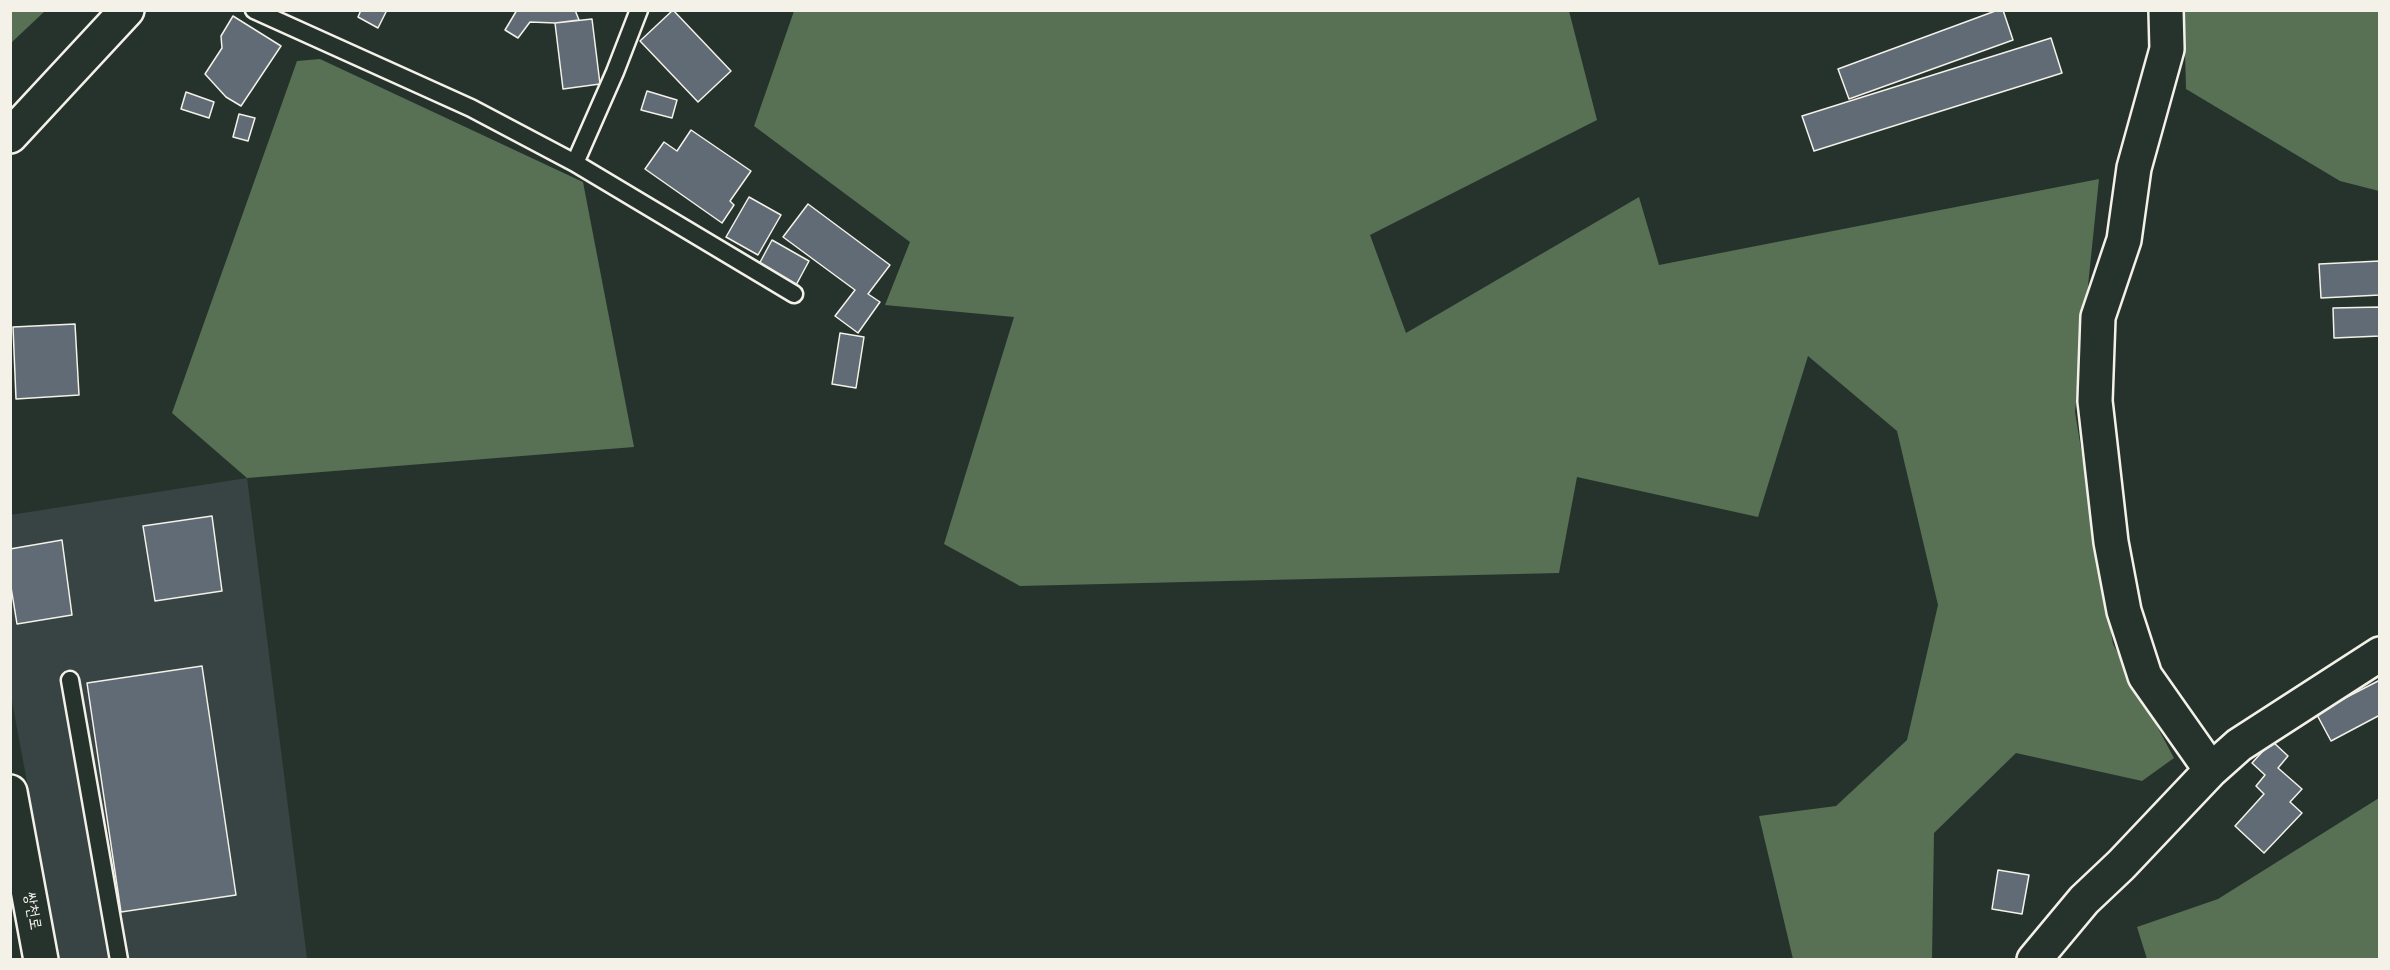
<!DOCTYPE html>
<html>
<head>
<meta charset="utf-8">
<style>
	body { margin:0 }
	#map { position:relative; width:2390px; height:970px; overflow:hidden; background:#26332d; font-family:Pangolin,sans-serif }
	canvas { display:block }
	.frame { position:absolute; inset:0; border:12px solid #f4f1e8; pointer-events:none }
</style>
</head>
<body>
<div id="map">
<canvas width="2390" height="970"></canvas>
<div class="frame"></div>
</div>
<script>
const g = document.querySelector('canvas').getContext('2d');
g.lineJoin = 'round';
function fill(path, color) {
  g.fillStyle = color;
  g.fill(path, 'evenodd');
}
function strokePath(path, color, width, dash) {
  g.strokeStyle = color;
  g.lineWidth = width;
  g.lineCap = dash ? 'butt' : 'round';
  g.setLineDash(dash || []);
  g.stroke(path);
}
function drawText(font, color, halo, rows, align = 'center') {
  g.font = font + ' Pangolin,"Poor Story",sans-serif';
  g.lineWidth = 4.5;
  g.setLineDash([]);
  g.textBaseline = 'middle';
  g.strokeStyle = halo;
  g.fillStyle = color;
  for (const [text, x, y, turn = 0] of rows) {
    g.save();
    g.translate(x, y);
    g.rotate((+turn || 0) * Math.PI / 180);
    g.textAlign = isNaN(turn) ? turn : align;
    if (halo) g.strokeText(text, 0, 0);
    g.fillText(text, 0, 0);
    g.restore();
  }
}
fill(new Path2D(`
	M247,478l60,481h-247l-49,-263 -1,-181z`), '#374443');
fill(new Path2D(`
	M11,10h34v1l-34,32z
	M794,11h775l28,109 -227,115 36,98 233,-136 20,68 440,-86 -24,233 38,232 61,114 -32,23 -126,-28 -82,80 -2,126h-139l-34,-143 77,-10 71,-66 31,-135 -41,-174 -89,-75 -50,161 -181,-40 -18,96 -539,13 -76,-42 70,-227 -129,-12 25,-63 -156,-116z
	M2184,11h195v180l-39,-10 -154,-92z
	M320,59l263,123 51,265 -387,31 -75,-65 125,-352z
	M2379,798v161h-232l-10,-32 81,-28z`), '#587054');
const building = new Path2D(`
	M361,10h26l-9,18 -20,-11z
	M517,10h58l4,10 -24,3 -25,-1 -12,16 -13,-8z
	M673,10l58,61 -33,31 -58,-61z
	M1998,10h5l10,30 -164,59 -11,-30z
	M233,16l48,30 -40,60 -15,-9 -21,-23 17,-26 -1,-12z
	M592,19l8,65 -37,5 -8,-66z
	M2051,38l11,35 -248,78 -12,-35z
	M647,91l30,9 -5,18 -31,-8z
	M186,92l28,10 -5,16 -28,-9z
	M239,114l16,4 -7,23 -15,-4z
	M691,130l60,41 -21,30 4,4 -12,18 -77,-54 19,-27 13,9z
	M749,197l32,18 -23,40 -32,-18z
	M808,204l82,61 -22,29 12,8 -22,31 -23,-17 20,-26 -72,-53z
	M772,240l37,21 -14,26 -37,-21z
	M2380,261v34l-59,3 -2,-34z
	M2380,307v29l-46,2 -1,-30z
	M75,324l4,71 -63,4 -3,-72z
	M840,333l24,4 -8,51 -24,-4z
	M212,516l10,75 -67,10 -12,-75z
	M62,540l10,75 -55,9 -7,-43v-32z
	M202,666l34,229 -115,17 -34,-229z
	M2380,680v35l-49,26 -15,-28z
	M2272,741l16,15 -10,12 24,21 -12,13 12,11 -38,40 -29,-27 29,-32 -8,-8 9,-11 -13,-12z
	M1998,870l31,5 -7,39 -30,-5z`);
fill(building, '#606b75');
strokePath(building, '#f4f1e8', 1.5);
const service = new Path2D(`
	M254,10l217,98 104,55 40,-91 24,-62
	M575,163l219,131
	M70,680l49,280`);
const minor = new Path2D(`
	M2166,10l1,39 -33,119 -10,72 -26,77 -3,84 16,141 13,69 21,65 66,94
	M10,792l31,168
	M2034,960l50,-60 37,-35 90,-95 28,-25 141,-91`);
const tertiary = new Path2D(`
	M10,136l117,-126`);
strokePath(service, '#f4f1e8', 21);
strokePath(minor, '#f4f1e8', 38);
strokePath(tertiary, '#f4f1e8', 38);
strokePath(service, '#26332d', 16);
strokePath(minor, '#26332d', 33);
strokePath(tertiary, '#26332d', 33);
drawText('16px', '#f4f1e8', '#26332d', [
	["쌍천로",32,911,80]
]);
</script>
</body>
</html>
